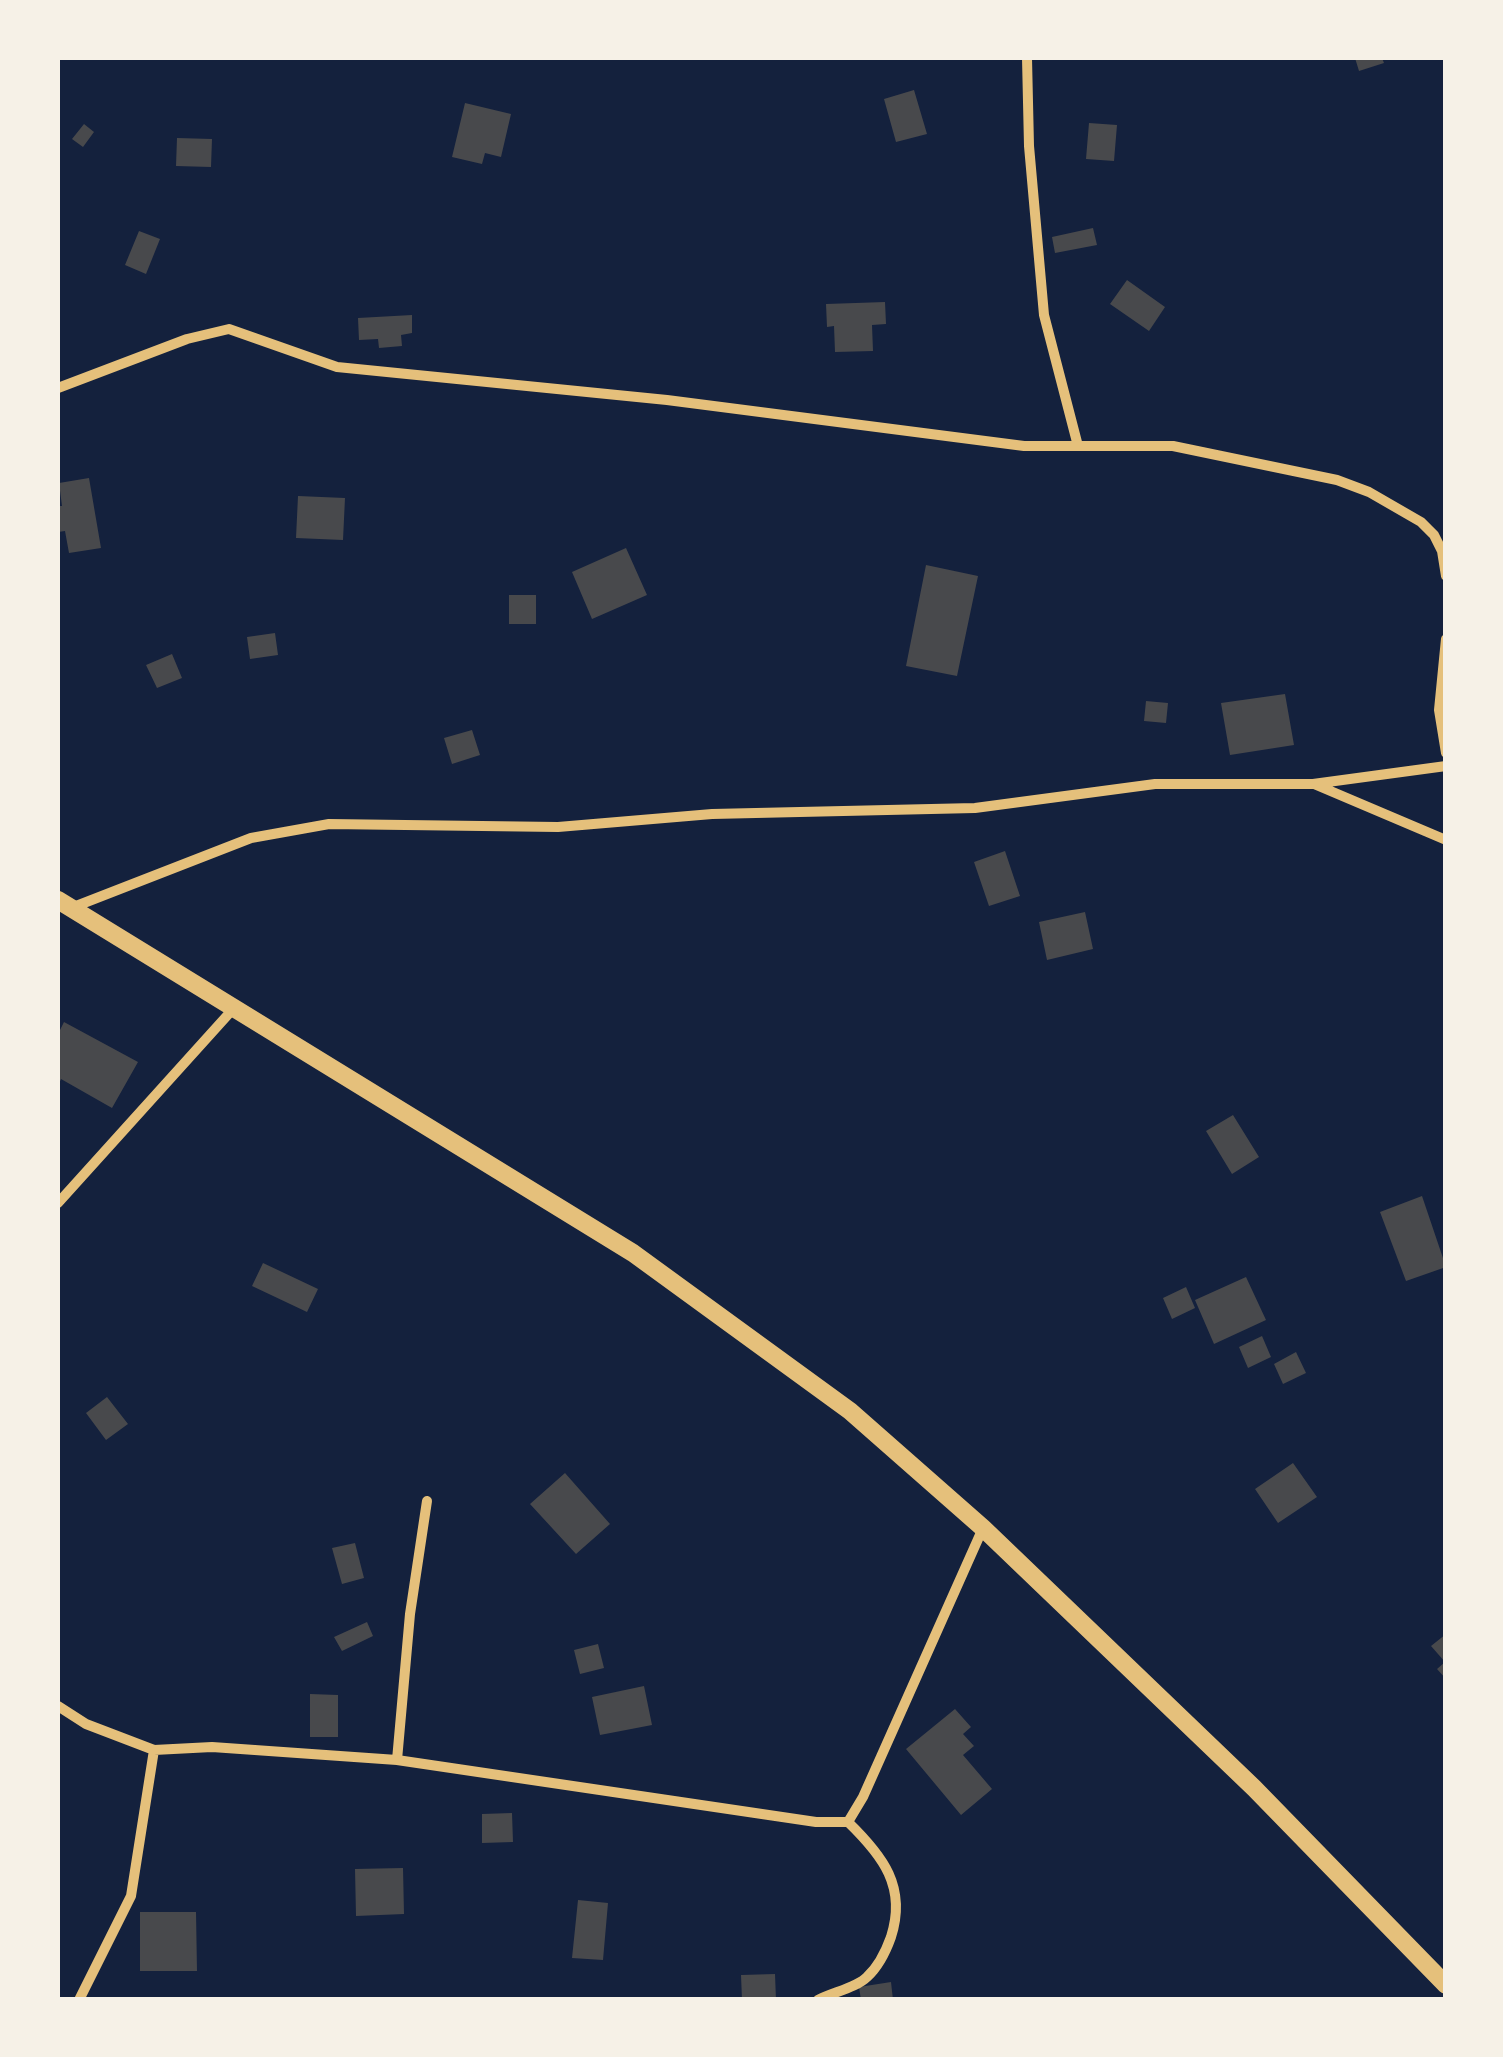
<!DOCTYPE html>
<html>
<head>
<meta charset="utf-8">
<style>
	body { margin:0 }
	#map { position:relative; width:1503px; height:2057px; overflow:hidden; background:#14213d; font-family:Signika,sans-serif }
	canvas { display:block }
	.frame { position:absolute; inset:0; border:60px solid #f6f1e7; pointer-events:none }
</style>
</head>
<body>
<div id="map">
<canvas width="1503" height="2057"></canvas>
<div class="frame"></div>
</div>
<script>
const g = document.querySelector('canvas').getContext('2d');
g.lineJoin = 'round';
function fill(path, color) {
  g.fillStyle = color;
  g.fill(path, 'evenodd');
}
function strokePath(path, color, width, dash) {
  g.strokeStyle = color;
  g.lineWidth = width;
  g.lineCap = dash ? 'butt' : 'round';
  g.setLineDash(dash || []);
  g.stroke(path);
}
fill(new Path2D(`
	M1355,58h27l2,5 -25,8z
	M914,90l13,44 -31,8 -12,-43z
	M465,103l46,11 -10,43 -16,-4 -3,11 -30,-7z
	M1089,123l28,2 -3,36 -28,-2z
	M84,124l10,8 -11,15 -11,-8z
	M177,138l35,1 -1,28 -35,-1z
	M1093,228l4,17 -42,8 -3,-16z
	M139,231l21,8 -14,35 -21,-9z
	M1127,280l38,27 -16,24 -39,-27z
	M885,302l1,22 -14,1 1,26 -38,1 -1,-26 -7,1 -1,-23z
	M412,315v18l-11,2 1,11 -23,2 -1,-9 -19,1 -1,-22z
	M89,478l12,70 -32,5 -4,-22 -7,1v-26h4l-3,-23z
	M298,496l47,2 -2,42 -47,-2z
	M626,548l21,47 -55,24 -20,-47z
	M926,565l52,11 -21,100 -51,-10z
	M509,595h27v29h-27z
	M275,633l3,22 -28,4 -3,-22z
	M172,654l10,24 -25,10 -11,-23z
	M1285,694l9,51 -64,10 -9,-52z
	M1146,701l22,2 -2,20 -22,-2z
	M472,730l8,25 -28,9 -8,-26z
	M1005,851l15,45 -31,10 -15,-44z
	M1085,912l8,37 -46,11 -8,-38z
	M64,1022l74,40 -26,46 -51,-29 -3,7v-52z
	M1233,1115l26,42 -27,17 -26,-43z
	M1422,1196l24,71 -40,14 -26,-69z
	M263,1263l55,26 -11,23 -55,-26z
	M1246,1277l20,43 -52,24 -19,-44z
	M1186,1287l9,21 -23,11 -9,-21z
	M1262,1336l9,21 -23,11 -9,-21z
	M1296,1352l10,21 -23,11 -9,-20z
	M107,1397l21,27 -22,16 -20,-27z
	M1293,1463l24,34 -39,26 -23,-34z
	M565,1473l45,51 -34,30 -46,-50z
	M355,1543l9,35 -22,6 -10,-36z
	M367,1622l6,14 -31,15 -8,-14z
	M1446,1634v45l-9,-10 8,-7 -14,-16z
	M598,1644l6,24 -24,6 -6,-24z
	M644,1686l8,39 -52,10 -8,-38z
	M310,1694l28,1v42h-28z
	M955,1709l16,18 -8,7 11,12 -11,9 29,34 -31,26 -55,-66z
	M512,1813l1,29 -31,1v-29z
	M403,1868l1,46 -48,2 -1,-47z
	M578,1900l30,3 -5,57 -31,-2z
	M140,1912h56l1,59h-57z
	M775,1974l1,26h-34l-1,-25z
	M891,1982l2,18h-32l-2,-13z`), '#48494c');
strokePath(new Path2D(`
	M1027,58l2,88 15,169 34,131
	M58,388l129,-49 42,-10 108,38 330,33 357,46h149l164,34 32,12 52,30 13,13 8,16 4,25
	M1446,639l-7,71 7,43
	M1314,784l132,56
	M71,908l180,-70 78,-14 229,3 154,-13 263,-6 180,-24h158l133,-18
	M58,1203l176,-195
	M58,1706l28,18 68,26 58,-3 185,13 419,62h32l15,-25 120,-269
	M397,1760l13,-146 17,-113
	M79,2000l52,-104 23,-146
	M818,2000c15,-8 38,-12 49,-23 11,-10 19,-26 24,-40 16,-50 -8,-81 -43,-115`), '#e5c07b', 10);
strokePath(new Path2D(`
	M58,900l575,353 217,158 133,117 271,260 192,197`), '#e5c07b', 18);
</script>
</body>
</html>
